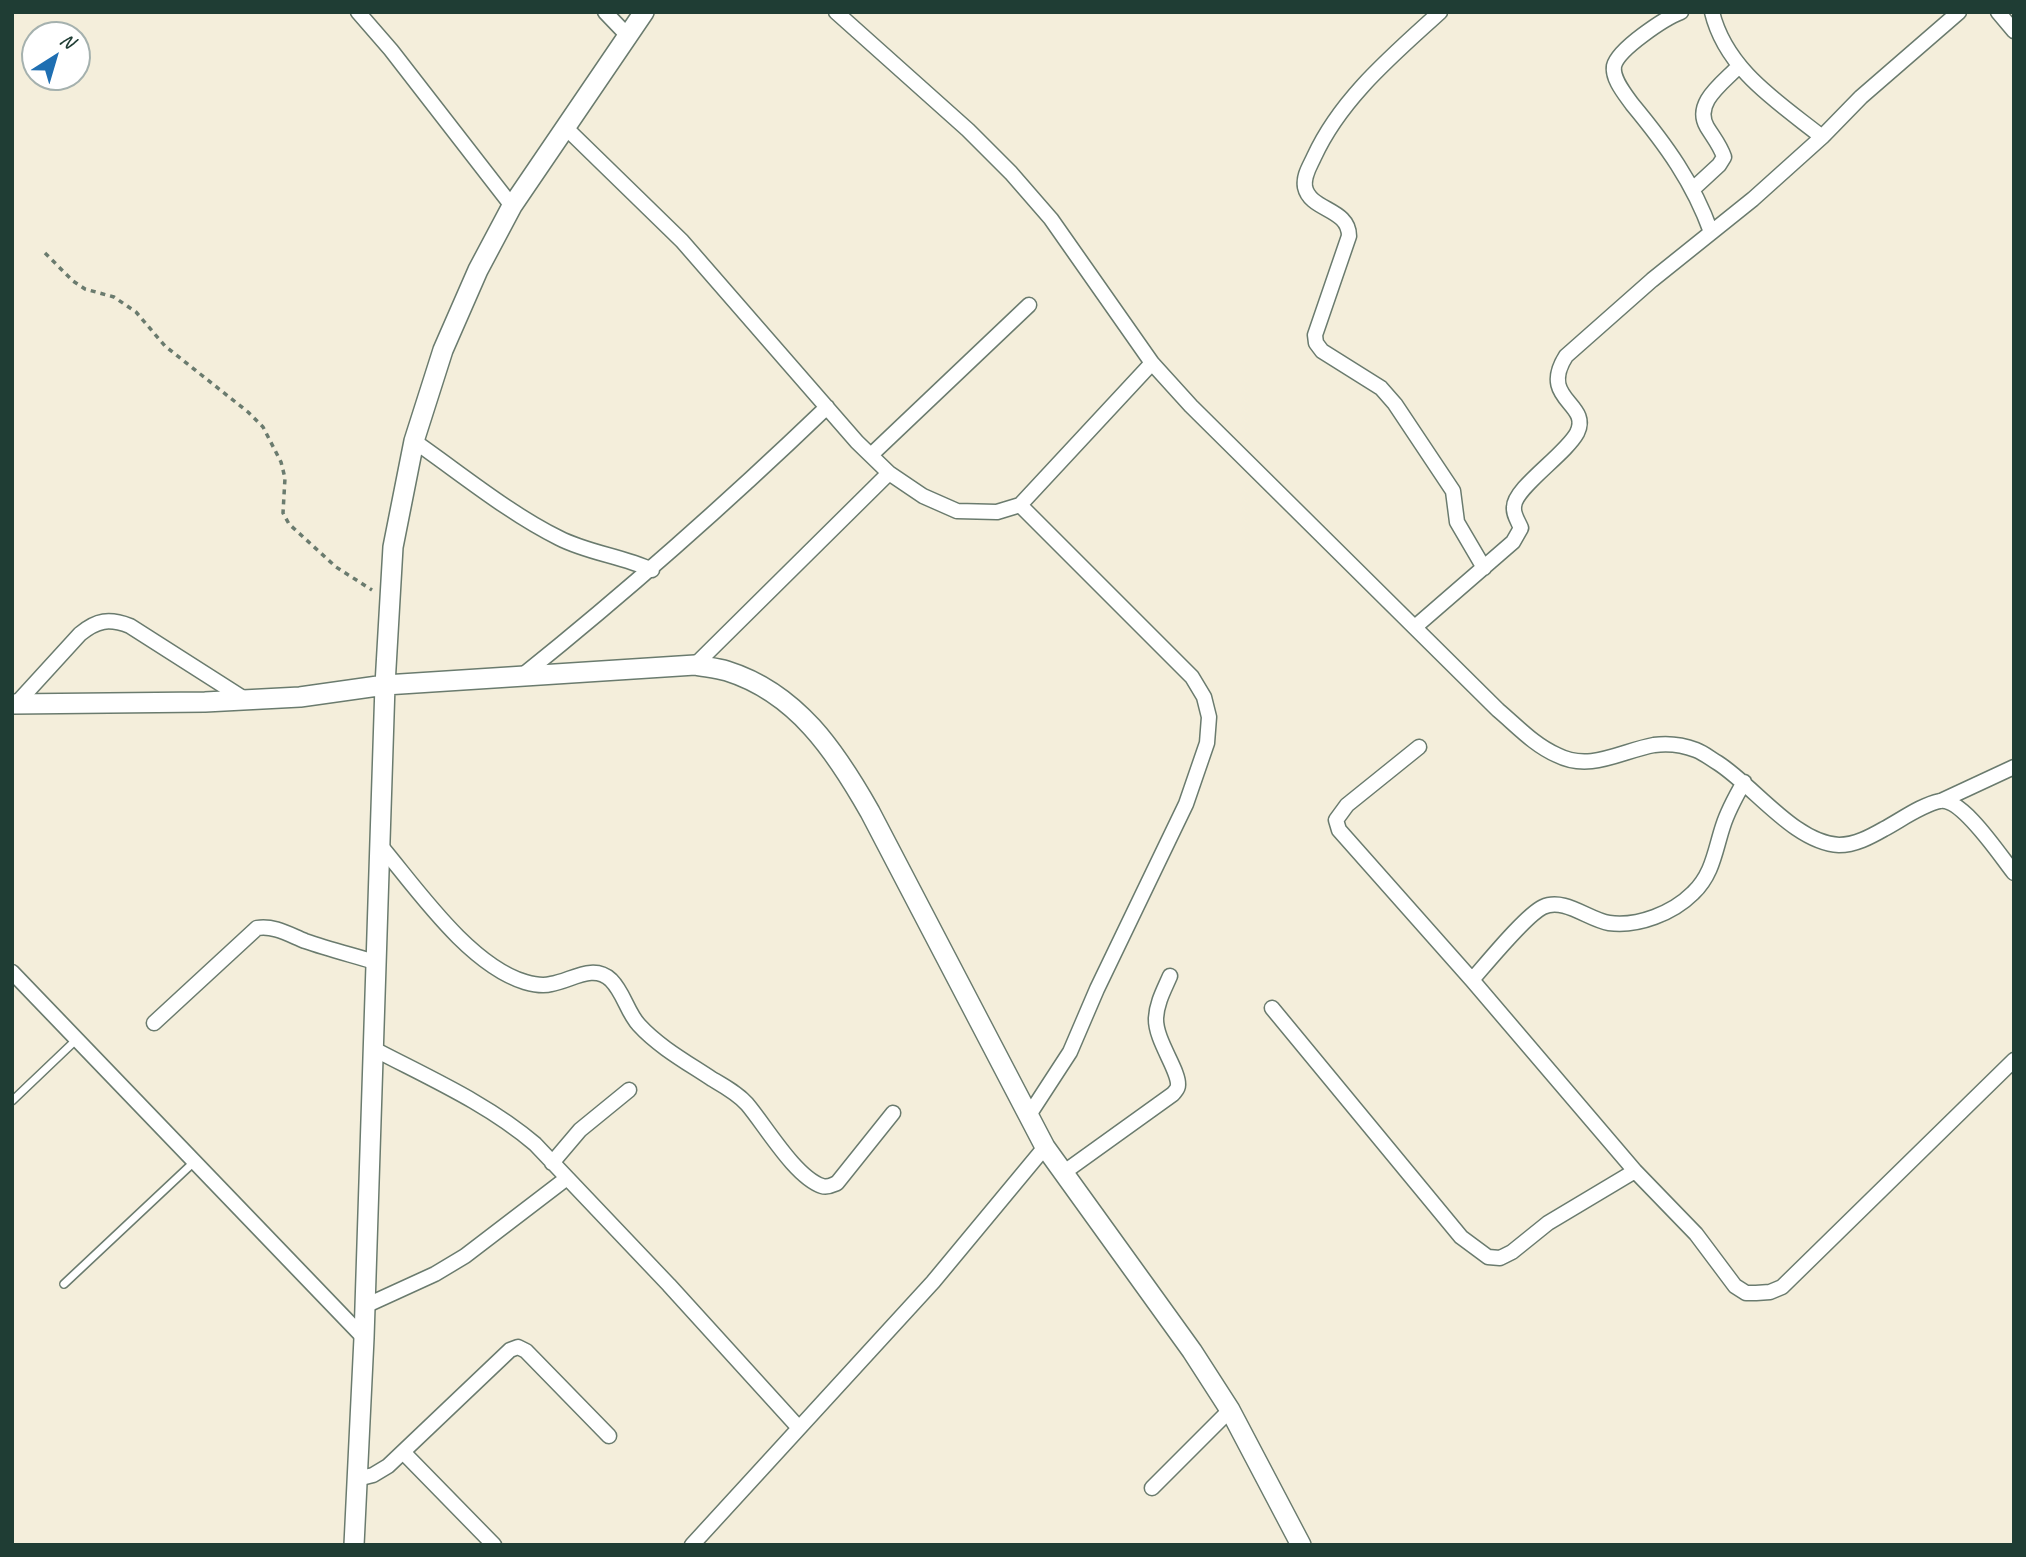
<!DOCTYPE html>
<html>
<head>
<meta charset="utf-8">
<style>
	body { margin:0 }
	#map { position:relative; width:2026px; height:1557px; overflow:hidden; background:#f4eedb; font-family:Caveat,sans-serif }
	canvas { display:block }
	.frame { position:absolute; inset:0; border:14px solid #1f3d34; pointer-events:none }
	.north { position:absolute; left:21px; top:21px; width:70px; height:70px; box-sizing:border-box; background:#fff; border:2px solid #a5b1ae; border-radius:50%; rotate:37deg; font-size:19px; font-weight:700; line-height:28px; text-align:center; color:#1f3d34 }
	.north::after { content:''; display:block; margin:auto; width:24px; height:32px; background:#1f6fb2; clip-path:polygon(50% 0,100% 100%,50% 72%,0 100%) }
</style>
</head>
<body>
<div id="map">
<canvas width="2026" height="1557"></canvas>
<div class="frame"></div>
<div class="north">N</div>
</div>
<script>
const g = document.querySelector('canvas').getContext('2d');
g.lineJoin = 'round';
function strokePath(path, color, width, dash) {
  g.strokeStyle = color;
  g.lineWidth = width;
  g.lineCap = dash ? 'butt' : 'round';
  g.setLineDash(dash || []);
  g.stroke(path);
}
const lane = new Path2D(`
	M12,1101l65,-62
	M64,1284l130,-122`);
const street = new Path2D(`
	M358,12l33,38 121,156
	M605,12l23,24
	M836,12l132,118 43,43 40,46 101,144 39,43 307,304c19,16 36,35 59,45 33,17 64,-4 97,-10 14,-2 29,0 42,5 8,3 15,9 22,13 37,24 77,80 121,82 16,0 31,-8 45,-16 17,-9 37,-24 56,-28 22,-4 61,56 74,72
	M1440,12c-47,43 -99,86 -126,145 -4,9 -11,19 -9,30 5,24 44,21 44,49l-34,99 1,8 6,8 59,37 14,16 58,87 4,31 27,46
	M1681,12c-16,6 -63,37 -67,54 -2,13 11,28 18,38 34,41 61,78 79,128
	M1712,12c14,58 66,90 110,125
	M1998,12l16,19
	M566,128l116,113 175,201 32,31 34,23 34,15 40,1 23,-7
	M1693,189l26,-24 5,-8c-4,-12 -11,-20 -17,-30 -14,-24 16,-44 31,-60
	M414,441c46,32 96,73 145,97 29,15 63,18 93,32
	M871,455l158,-150
	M1415,627l98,-85 8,-14c-3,-7 -8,-14 -7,-21 0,-19 51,-52 63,-74 15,-30 -39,-33 -11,-77l86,-76 101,-81 69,-62 39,-40 98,-85
	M695,665l194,-192
	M523,675c106,-85 206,-174 304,-268
	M16,704l64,-70c17,-14 29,-16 50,-8l116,74
	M1419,747l-72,58 -11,15 3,10 133,150 163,191 61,63 39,52 11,7h10l14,-1 12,-5 232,-227
	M1943,800l71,-33
	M380,845c37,44 89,120 145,137 7,2 19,4 26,2 20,-3 42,-21 60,-4 13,13 16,32 28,45 20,22 49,38 73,54 12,7 25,14 35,25 18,21 48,73 75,82 6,2 10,-1 15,-3l56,-70
	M12,972l352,366
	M1472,980c15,-17 54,-65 71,-73 21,-10 46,13 66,16 29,4 64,-10 84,-30 20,-19 22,-43 30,-67 5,-16 13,-30 21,-44
	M1272,1008l189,229 27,20 12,1 12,-6 36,-29 87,-52
	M154,1023l103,-95c17,-3 33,7 48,13 23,8 47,14 70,21
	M372,1048c55,29 115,55 163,96l134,141 130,143
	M1029,1115l41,-63 27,-63 89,-185 21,-61 2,-26 -5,-20 -12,-20 -172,-172 132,-142
	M552,1163l28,-33 49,-40
	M1063,1173l110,-79c3,-4 5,-5 5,-9 1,-15 -23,-45 -22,-67 1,-16 8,-28 14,-42
	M365,1306l70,-32 30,-18 102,-78
	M404,1453l90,92
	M357,1479l16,-4 15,-9 122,-116 8,-3 8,4 83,85
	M1152,1488l78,-78
	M692,1545l241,-263 112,-135`);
const secondary = new Path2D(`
	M12,704l193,-2 95,-5 85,-12 310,-20c10,2 22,3 32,6 70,22 109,81 143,141l175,335 147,204 38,59 71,135
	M354,1545l10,-207 21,-653 8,-138 21,-106 29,-91 35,-80 34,-64 132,-194`);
strokePath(lane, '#6a7b6e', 10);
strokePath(street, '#6a7b6e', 17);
strokePath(secondary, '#6a7b6e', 22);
strokePath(new Path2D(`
	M45,253l28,28 12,8 29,8 22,15 29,34 83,66 15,15 18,35 4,16 -2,35 6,11 47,43 36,23`), '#6a7b6e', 3.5, [5, 5]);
strokePath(lane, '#fff', 7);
strokePath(street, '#fff', 14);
strokePath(secondary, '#fff', 19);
</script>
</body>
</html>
